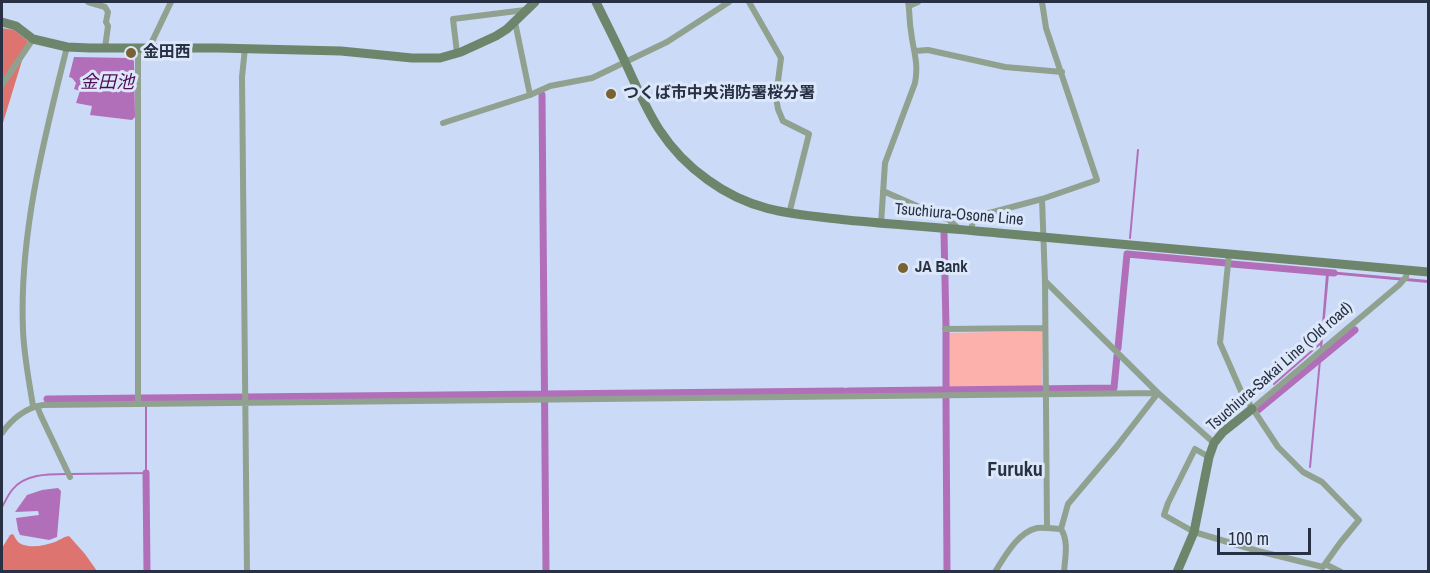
<!DOCTYPE html>
<html>
<head>
<meta charset="utf-8">
<style>
	body { margin:0 }
	#map { position:relative; width:1430px; height:573px; overflow:hidden; background:#cbdaf7; font-family:"Archivo Narrow",sans-serif }
	canvas { display:block }
	.frame { position:absolute; inset:0; border:3px solid #283144; pointer-events:none }
	.scale { position:absolute; left:1217px; top:528px; width:94px; height:27px; box-sizing:border-box; border:3px solid #283144; border-top:0; padding-left:8px; font-size:18px; line-height:21px; white-space:nowrap; color:#283144; -webkit-text-stroke:4px #dce7fa; paint-order:stroke }
</style>
</head>
<body>
<div id="map">
<canvas width="1430" height="573"></canvas>
<div class="frame"></div>
<div class="scale">100 m</div>
</div>
<script>
const g = document.querySelector('canvas').getContext('2d');
g.lineJoin = 'round';
function fill(path, color) {
  g.fillStyle = color;
  g.fill(path, 'evenodd');
}
function strokePath(path, color, width, dash) {
  g.strokeStyle = color;
  g.lineWidth = width;
  g.lineCap = dash ? 'butt' : 'round';
  g.setLineDash(dash || []);
  g.stroke(path);
}
function drawText(font, color, halo, rows, align = 'center') {
  g.font = font + ' "Archivo Narrow","Noto Sans JP",sans-serif';
  g.lineWidth = 6;
  g.setLineDash([]);
  g.textBaseline = 'middle';
  g.strokeStyle = halo;
  g.fillStyle = color;
  for (const [text, x, y, turn = 0] of rows) {
    g.save();
    g.translate(x, y);
    g.rotate((+turn || 0) * Math.PI / 180);
    g.textAlign = isNaN(turn) ? turn : align;
    if (halo) g.strokeText(text, 0, 0);
    g.fillText(text, 0, 0);
    g.restore();
  }
}
fill(new Path2D(`
	M1043,331l-1,55 -94,2 -1,-55z`), '#fcb1ac');
fill(new Path2D(`
	M2,28l12,2 14,11 -26,85z
	M13,534c3,5 5,10 11,11 9,3 22,0 31,-3 5,-2 8,-5 14,-6l16,18 12,17h-95v-23l8,-13z`), '#dd7470');
fill(new Path2D(`
	M74,57l56,1 4,3 1,56 -3,3 -42,-5 2,-9 -16,-3 4,-12 -6,-2 2,-6 -4,-5 -3,-1z
	M1328,271l100,9v3l-99,-9 -8,86 -2,1 7,-87z
	M58,488l3,3 -4,46 -8,3 -29,-5 -2,-5 -2,-12 23,-3 -1,-4 -23,1 12,-17 15,-5z`), '#b26fb9');
strokePath(new Path2D(`
	M1130,238l8,-88
	M1274,384l47,-41
	M1310,467l10,-107
	M71,474l75,-1v-74
	M2,507c3,-5 6,-12 10,-17 12,-16 36,-16 54,-16`), '#b26fb9', 2);
strokePath(new Path2D(`
	M542,95l4,477
	M944,232l2,95
	M1232,264l102,9
	M946,332v59
	M1118,348l9,-94 99,9
	M848,391l266,-3 3,-32
	M47,399l796,-8
	M946,399l1,173
	M1258,410l97,-80
	M146,473l1,99`), '#b26fb9', 7);
strokePath(new Path2D(`
	M88,2l17,5 3,5 -2,10 2,4 -3,22
	M749,2l32,56 -5,39 2,12 5,12 26,13 -20,80
	M909,6l9,-4
	M515,22l15,73
	M149,48l22,-46
	M245,48l-3,29 5,495
	M915,51l13,-1 77,17 57,5
	M457,53l-4,-34 72,-9
	M2,85l31,-46
	M443,123l87,-28 20,-9 42,-8 75,-36 62,-40
	M883,191l66,29 10,9
	M1042,199l3,82 2,247
	M881,224l4,-61 30,-80c4,-21 -2,-32 -4,-52 -2,-10 -1,-20 -3,-29
	M971,231l2,-11 5,-4 64,-17 55,-19 -51,-152 -4,-26
	M1229,254l-9,89 21,48 37,56 25,25 19,10 37,38 -19,23 -15,21
	M1045,281l113,112 56,50
	M945,329l100,-1
	M138,404v-355
	M33,406c-4,-25 -9,-50 -10,-76 -4,-96 21,-191 44,-283
	M37,406l4,10 29,61
	M1252,409l147,-124 7,-8 1,-7
	M2,433c9,-13 24,-26 41,-28l1115,-12
	M1209,457l-14,-8 -27,54 -4,12 30,17 64,19 65,16 2,-3 16,8
	M995,572c10,-16 23,-40 42,-44 7,-1 16,1 24,1
	M1064,572c1,-14 5,-31 -3,-43l7,-25 49,-58 41,-53`), '#90a18f', 6);
strokePath(new Path2D(`
	M596,2c10,21 21,42 31,64 21,47 37,83 81,114 45,33 86,34 139,40 50,5 101,8 151,13 144,12 287,26 430,39
	M2,22l14,4 17,13 34,8 23,1h128l123,3 71,7h28l21,-6 35,-16 11,-7 28,-27
	M1177,572l17,-40 15,-75 5,-14 9,-11 29,-23`), '#6d866b', 9);
for (const [x, y, r, color] of [
	[131,53,6,"#796132"],
	[611,94,6,"#796132"],
	[903,268,6,"#796132"]
]) {
  const dot = new Path2D();
  dot.arc(x, y, r, 0, 2 * Math.PI);
  g.fillStyle = color;
  g.fill(dot);
  strokePath(dot, '#dce7fa', 2);
}
drawText('bold 16px', '#283144', '#dce7fa', [
	["金田西",143,53],
	["つくば市中央消防署桜分署",623,94],
	["JA Bank",915,268]
], 'left');
drawText('16px', '#283144', '#dce7fa', [
	["Tsuchiura-Osone Line",959,215,5],
	["Tsuchiura-Sakai Line (Old road)",1280,367,-41]
]);
drawText('italic 18px', '#4d0c54', '#dce7fa', [
	["金田池",107,83]
]);
drawText('bold 20px', '#283144', '#dce7fa', [
	["Furuku",1015,471]
]);
</script>
</body>
</html>
